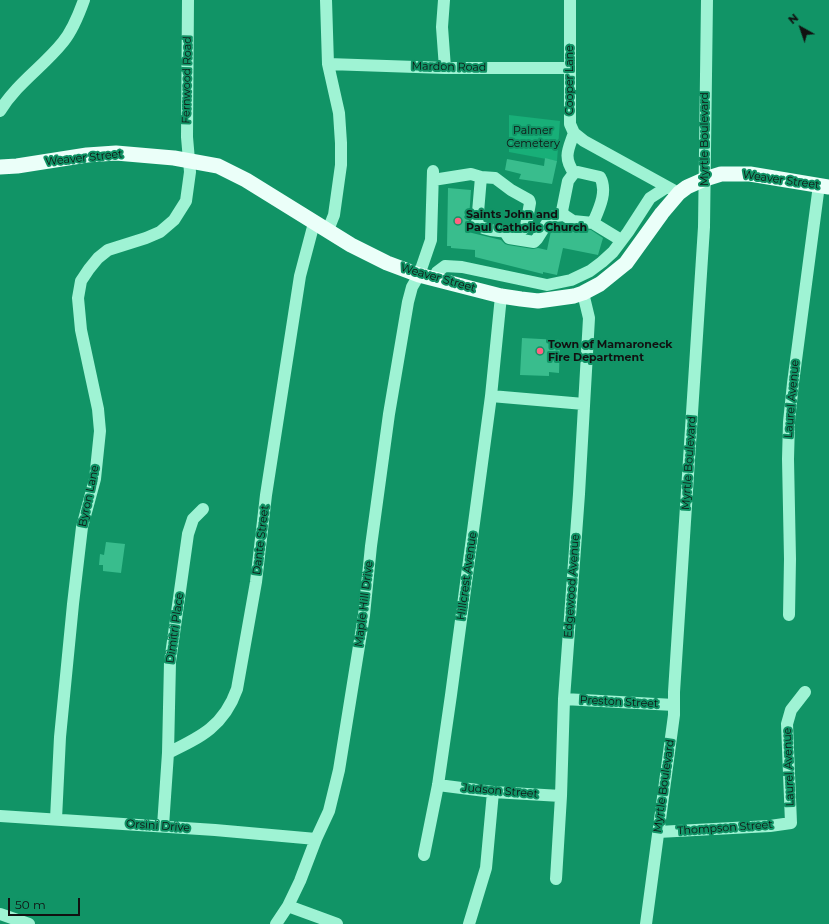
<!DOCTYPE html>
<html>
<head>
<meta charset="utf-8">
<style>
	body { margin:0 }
	#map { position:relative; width:829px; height:924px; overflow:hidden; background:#119466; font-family:Montserrat,sans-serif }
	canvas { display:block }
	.north { position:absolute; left:781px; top:8px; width:40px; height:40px; -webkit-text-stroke:3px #119466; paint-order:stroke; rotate:320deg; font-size:11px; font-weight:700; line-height:16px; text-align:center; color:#111 }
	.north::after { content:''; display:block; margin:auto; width:14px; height:18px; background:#111; clip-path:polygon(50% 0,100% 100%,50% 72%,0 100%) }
	.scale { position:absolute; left:8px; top:898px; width:72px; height:18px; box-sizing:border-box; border:2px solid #111; border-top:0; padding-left:5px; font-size:12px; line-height:14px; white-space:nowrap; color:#111; -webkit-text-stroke:3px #119466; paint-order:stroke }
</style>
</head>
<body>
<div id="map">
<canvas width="829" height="924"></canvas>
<div class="north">N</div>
<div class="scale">50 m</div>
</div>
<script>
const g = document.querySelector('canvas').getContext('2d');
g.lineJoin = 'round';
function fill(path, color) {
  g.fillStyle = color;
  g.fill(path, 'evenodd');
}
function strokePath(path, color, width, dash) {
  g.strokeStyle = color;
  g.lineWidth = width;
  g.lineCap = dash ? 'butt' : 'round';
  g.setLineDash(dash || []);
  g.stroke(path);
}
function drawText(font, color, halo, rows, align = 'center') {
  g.font = font + ' Montserrat,sans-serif';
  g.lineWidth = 4;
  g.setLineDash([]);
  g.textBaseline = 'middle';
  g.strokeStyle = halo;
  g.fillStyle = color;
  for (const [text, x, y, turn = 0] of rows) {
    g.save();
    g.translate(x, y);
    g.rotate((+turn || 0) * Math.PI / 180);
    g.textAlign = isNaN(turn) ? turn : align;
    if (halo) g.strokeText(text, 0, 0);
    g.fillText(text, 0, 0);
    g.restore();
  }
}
fill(new Path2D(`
	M509,115l51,6 -3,40 -48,-9z`), '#18af78');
fill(new Path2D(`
	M545,158l12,3 -5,23 -33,-5 2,-5 -16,-4 2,-11 37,7z
	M448,188l23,2 -3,42 33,8 4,4 3,1 25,4 5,-1 9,2 4,-19 5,-7 16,4 19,2 12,8 -5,17 -35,-7 -6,27 -14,-3v2l-68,-17v-7l-24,-2v-2h-4z
	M522,338l38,2 -1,33 -10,-1v4l-29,-1z
	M106,542l19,2 -4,29 -18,-2v-6h-4l1,-11 4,1z`), '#39bd8d');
strokePath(new Path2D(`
	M326,0l2,64 11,49 2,30v22l-7,50 -6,15
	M444,0l-2,27 3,41
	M570,0v124l4,9 10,8 89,49
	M328,64l117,4h125
	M0,111c17,-28 43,-44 63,-69 10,-12 16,-28 21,-42
	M574,133c-6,17 -11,24 0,40
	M433,180l38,-6 10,3 14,1 16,12 18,10 1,3 -4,23 -3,3c-12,3 -37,4 -46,-5l4,-47
	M593,223c6,-14 15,-32 7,-46l-22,-5 -4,1 -6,8 -6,30 2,4 9,6 20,2 28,17
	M505,232l4,6 25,4 3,-3 12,-19 5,-4 10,-1
	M434,279l3,-7 8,-6 17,1 85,18 24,-5 19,-9 12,-9 11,-10 15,-20 22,-34 17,-11
	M491,396l93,8
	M789,615l1,-56 -2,-100 1,-37 4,-39 26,-198
	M564,699l110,6
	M168,753l2,-91 18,-128 5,-15 10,-10
	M438,785l55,7 68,4
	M0,816l215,14 101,9
	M56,819l4,-82 13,-133 9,-77 13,-48 5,-48 -2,-22 -17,-79 -3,-32 3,-17 8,-12 9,-11 10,-8 38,-12 14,-6 14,-12 12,-19 4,-29 -3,-35 1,-137
	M163,826l5,-73c33,-16 56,-27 69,-64l19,-107 10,-87 34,-219 14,-53
	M658,832l112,-6 21,-3 -4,-99 4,-14 14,-18
	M424,855l14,-70 13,-90 40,-299 10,-100
	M556,879l5,-83 3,-97 15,-205 10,-176 -6,-25
	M288,906l49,18
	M0,914l29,10
	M276,924l12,-18 12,-25 16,-42 13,-28 10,-41 25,-155 7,-69 18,-132 19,-112 4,-15 7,-12 12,-35 2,-69
	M469,924l17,-56 7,-76
	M646,924l28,-209v-23l30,-465 3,-227`), '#9ff3d4', 12);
strokePath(new Path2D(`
	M0,167l17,-1 70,-11 29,-2 58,5 44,8 28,14 105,65 36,18 32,12 82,21 20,3 17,2 36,-5 9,-3 17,-9 26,-21 36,-50 17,-20 8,-6 18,-8 16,-5h29l79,13`), '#ebfff9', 15);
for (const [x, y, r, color] of [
	[458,221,4,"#ff6181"],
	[540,351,4,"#ff6181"]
]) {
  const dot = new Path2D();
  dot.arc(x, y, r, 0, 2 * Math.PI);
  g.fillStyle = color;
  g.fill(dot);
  strokePath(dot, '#119466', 1.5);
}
drawText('11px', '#111', '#119466', [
	["Mardon Road",449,67,1],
	["Fernwood Road",187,80,-89],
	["Cooper Lane",570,80,-90],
	["Myrtle Boulevard",705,139,-90],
	["Weaver Street",84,158,-6],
	["Weaver Street",781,180,8],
	["Weaver Street",438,278,16],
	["Laurel Avenue",792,399,-85],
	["Myrtle Boulevard",689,463,-86],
	["Byron Lane",89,496,-78],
	["Dante Street",261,540,-83],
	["Hillcrest Avenue",467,576,-82],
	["Edgewood Avenue",572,586,-86],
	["Maple Hill Drive",364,604,-83],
	["Dimitri Place",175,628,-82],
	["Preston Street",619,702,3],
	["Laurel Avenue",789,767,-92],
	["Myrtle Boulevard",664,786,-82],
	["Judson Street",500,791,5],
	["Orsini Drive",158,826,4],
	["Thompson Street",725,828,-4]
]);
drawText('11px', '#111', '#119466', [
	["Palmer",533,131],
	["Cemetery",533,144]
]);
drawText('bold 11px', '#111', '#119466', [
	["Saints John and",466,215],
	["Paul Catholic Church",466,228],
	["Town of Mamaroneck",548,345],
	["Fire Department",548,358]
], 'left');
</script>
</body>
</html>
